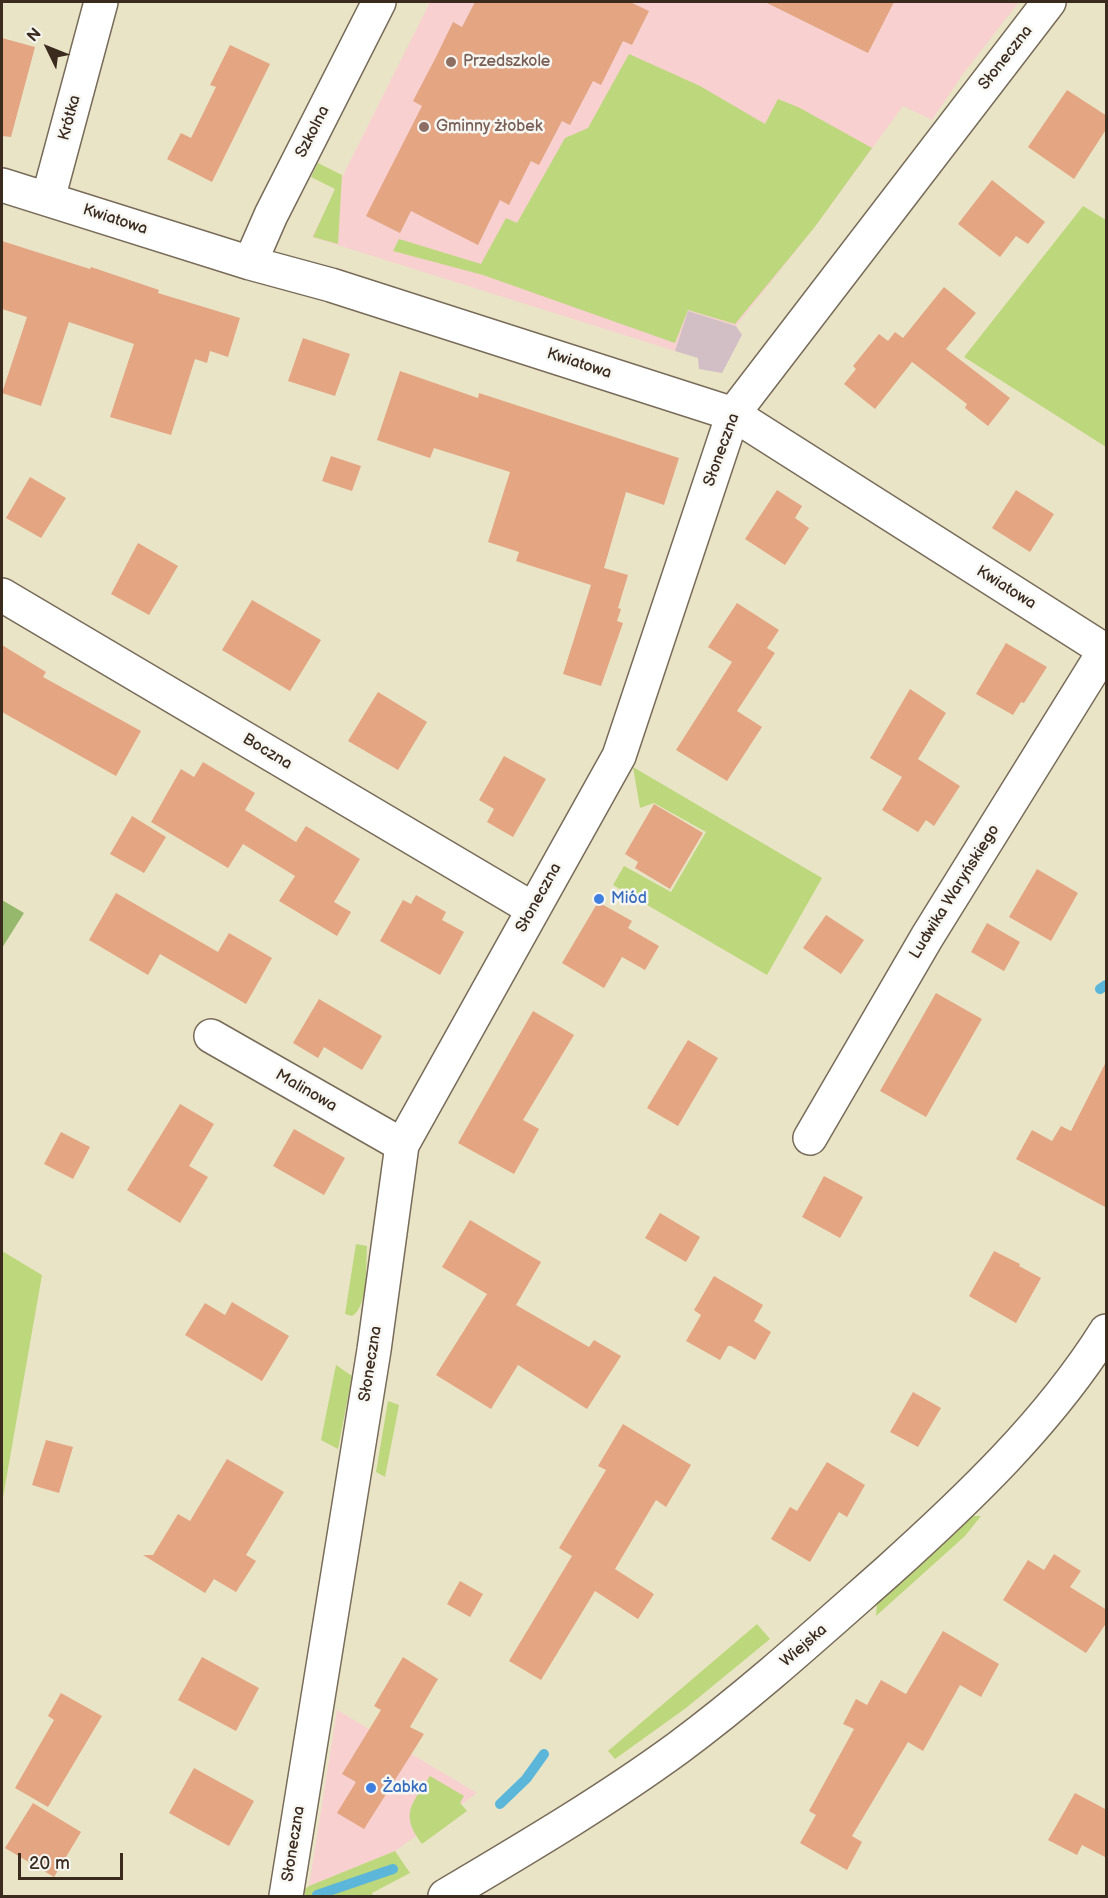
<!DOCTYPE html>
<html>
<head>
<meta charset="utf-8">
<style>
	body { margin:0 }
	#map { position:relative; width:1108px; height:1898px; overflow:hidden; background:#eae4c7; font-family:"Balsamiq Sans",sans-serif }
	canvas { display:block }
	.frame { position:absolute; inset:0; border:3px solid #3b2a1e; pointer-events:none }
	.north { position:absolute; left:18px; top:18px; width:60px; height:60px; -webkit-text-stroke:4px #f6f6f2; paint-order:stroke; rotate:313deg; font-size:16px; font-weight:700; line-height:24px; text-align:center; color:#3b2a1e }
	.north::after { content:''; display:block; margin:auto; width:21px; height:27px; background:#3b2a1e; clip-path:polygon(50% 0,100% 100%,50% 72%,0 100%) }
	.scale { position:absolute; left:18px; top:1853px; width:105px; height:27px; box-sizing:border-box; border:3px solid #3b2a1e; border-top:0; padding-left:8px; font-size:18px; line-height:21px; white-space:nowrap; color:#3b2a1e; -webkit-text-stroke:4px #f6f6f2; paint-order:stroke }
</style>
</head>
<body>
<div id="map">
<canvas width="1108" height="1898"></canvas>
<div class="frame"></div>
<div class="north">N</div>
<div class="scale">20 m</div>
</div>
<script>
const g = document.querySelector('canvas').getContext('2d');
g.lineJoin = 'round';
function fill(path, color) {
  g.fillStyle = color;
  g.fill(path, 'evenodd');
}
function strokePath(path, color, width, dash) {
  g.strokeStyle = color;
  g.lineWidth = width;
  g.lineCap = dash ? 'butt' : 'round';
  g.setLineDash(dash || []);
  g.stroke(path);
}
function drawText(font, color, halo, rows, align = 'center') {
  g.font = font + ' "Balsamiq Sans",sans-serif';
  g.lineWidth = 5;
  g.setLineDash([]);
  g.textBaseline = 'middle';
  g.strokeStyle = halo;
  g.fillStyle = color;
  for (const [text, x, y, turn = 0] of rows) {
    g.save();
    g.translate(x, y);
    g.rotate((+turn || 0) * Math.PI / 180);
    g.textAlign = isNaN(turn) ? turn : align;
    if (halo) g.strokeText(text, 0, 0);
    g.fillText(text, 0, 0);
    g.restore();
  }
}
fill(new Path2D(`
	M430,2h589l-56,72 -31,46 -29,-14 -89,122 -78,98 -48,-15 -13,40 -363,-114z
	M337,1710l140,83 -82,58 -86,35z`), '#f7d0cf');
fill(new Path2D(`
	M688,311l48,15 6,9 -20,38 -23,-4 -1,-11 -23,-7z`), '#d2bec5');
fill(new Path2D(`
	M629,54l71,32 65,38 13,-25 22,9 72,40 -58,80 -79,96 -47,-14 -13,33 -192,-68 -90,-24 6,-12 82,25 25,-46 11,5 48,-85 23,-10z
	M318,163l24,12 -4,69 -25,-7 22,-48 -24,-12z
	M1083,206l23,14v227l-142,-90z
	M633,767l189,111 -55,97 -154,-90 11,-19 47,26 35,-60 -52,-29 -14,5z
	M356,1244l11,2c-1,17 1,62 -15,70l-7,-2z
	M2,1251l40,24 -40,228z
	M336,1365l16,11 -14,73 -17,-9z
	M388,1401l11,4 -14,72 -9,-5z
	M971,1516h10l-16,20 -89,80 1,-13z
	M757,1624l13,15 -84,69 -71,51 -7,-8z
	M430,1776l34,20 -4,7 7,8 -45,33c-23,-30 -10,-40 8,-68z
	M395,1851l15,22 -38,20 1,3h-68v-7l4,-3z`), '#bdd77c');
fill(new Path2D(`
	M2,900l22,13 -22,35z`), '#96b86c');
strokePath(new Path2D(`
	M1100,989l6,-4
	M500,1804l26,-25 18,-25
	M317,1895l76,-26`), '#5bb6d9', 10);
fill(new Path2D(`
	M475,2h155l19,9 -17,34 -9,-4 -22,44 -8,-4 -23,44 -8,-4 -23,44 -8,-4 -22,44 -9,-5 -22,45 -67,-34 -11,22 -34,-17 56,-110 -9,-5 23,-44 17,-35 9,5z
	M765,2h129l-26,51z
	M2,38l33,9 -24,90 -9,-1z
	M230,45l40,19 -58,118 -45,-23 14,-26 10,5 25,-51 -6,-2z
	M1067,90l40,26v12l-33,51 -46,-32z
	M992,180l53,42 -17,22 -12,-8 -16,21 -42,-33z
	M2,241l88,28 1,-2 68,23 -1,3 82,25 -12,39 -18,-6 -3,12 -12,-4 -24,76 -61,-18 24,-73 -65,-22 -28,84 -39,-13 25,-76 -25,-8z
	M944,287l32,26 -30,36 64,49 -22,28 -23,-18 2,-4 -55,-42 -37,47 -31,-25 12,-15 -3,-3 26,-32 9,7 7,-9 8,6z
	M303,338l47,16 -15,42 -47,-15z
	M400,371l78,27 1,-5 200,65 -15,47 -38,-13 -22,76 24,7 -10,33 3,1 -4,12 6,2 -22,63 -38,-12 28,-89 -75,-24 3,-9 -31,-10 22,-70 -76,-24 -4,10 -53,-18z
	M331,456l30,10 -9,25 -30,-10z
	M30,477l36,21 -25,40 -35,-20z
	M777,490l25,16 -7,12 14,10 -24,37 -40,-26z
	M1016,490l38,24 -24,38 -38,-24z
	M138,543l40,23 -29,49 -38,-21z
	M252,600l69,40 -31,51 -68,-41z
	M737,603l42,27 -12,18 8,5 -38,58 25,16 -35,54 -51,-31 56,-88 -24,-15z
	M1006,643l41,24 -23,36 -3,-1 -8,13 -37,-21z
	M2,645l44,27 -3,5 98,54 -25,45 -114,-64z
	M910,689l36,24 -28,46 42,27 -26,40 -8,-6 -8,12 -36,-22 20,-33 -32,-19z
	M378,692l49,30 -29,48 -50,-29z
	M504,756l42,23 -33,58 -26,-15 7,-13 -15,-9z
	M203,762l52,31 -10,17 51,32 10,-16 54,33 -26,43 17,10 -14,24 -58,-35 16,-25 -52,-32 -15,24 -77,-46 30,-53 13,8z
	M654,804l49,29 -33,56 -35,-21 3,-6 -13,-8z
	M132,816l34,21 -22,36 -34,-19z
	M1037,869l41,24 -27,48 -42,-24z
	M116,893l102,59 11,-19 43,25 -26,46 -86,-50 -12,21 -59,-35z
	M416,895l30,17 -4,8 22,12 -24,43 -60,-34 23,-41 8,4z
	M598,902l34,19 -4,7 31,18 -14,24 -23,-13 -18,31 -42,-25z
	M826,915l38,25 -23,34 -38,-26z
	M987,923l33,19 -16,29 -33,-19z
	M936,993l46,26 -56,98 -46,-26z
	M319,999l63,37 -20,34 -38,-23 -6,11 -25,-15z
	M533,1011l41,24 -51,85 16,9 -25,45 -56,-31z
	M688,1040l30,18 -40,68 -31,-18z
	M1107,1060v148l-91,-49 16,-29 20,11 9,-15 10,5z
	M180,1104l34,20 -25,42 19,11 -28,46 -53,-33z
	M294,1129l51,29 -21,37 -51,-29z
	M61,1132l29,15 -17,32 -29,-15z
	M824,1176l39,21 -23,41 -38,-21z
	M660,1213l40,24 -14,25 -41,-24z
	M470,1220l71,42 -25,43 73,42 5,-7 27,16 -34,53 -69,-44 -27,44 -55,-34 51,-81 -45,-27z
	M994,1251l26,13 -1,2 22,12 -25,45 -47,-27z
	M714,1276l49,29 -9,16 17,11 -16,28 -24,-14h-3l-8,14 -34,-19 15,-26 -7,-5z
	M232,1302l57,34 -27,45 -77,-46 20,-32 20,12z
	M913,1392l28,16 -23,39 -28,-15z
	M623,1424l68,41 -25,42 -10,-7 -41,69 39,25 -16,25 -43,-28 -54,89 -32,-19 63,-105 -13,-8 47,-78 -8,-4z
	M46,1440l27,7 -14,46 -27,-8z
	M227,1459l57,33 -38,63 10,6 -20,31 -22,-13 -9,14 -62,-38h10l25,-41 12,7z
	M827,1462l38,23 -18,32 -8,-5 -29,50 -39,-23 19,-32 7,4z
	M1054,1554l27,17 -11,16 37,23v12l-21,31 -83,-53 25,-40 16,10z
	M460,1581l23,13 -13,23 -23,-13z
	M943,1631l56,33 -18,33 -21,-12 -37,66 -15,-9 -56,94 10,6 -15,28 -47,-27 16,-28 -7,-4 45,-82 -11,-5 13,-25 11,6 14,-25 25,14z
	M202,1657l57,31 -23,43 -58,-31z
	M403,1657l35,22 -28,48 14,7 -60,95 -27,-16 19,-31 -14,-8 39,-64 -7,-4z
	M61,1693l41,23 -54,91 -33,-19 39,-68 -6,-4z
	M194,1768l60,33 -25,45 -60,-33z
	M1075,1793l32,17v48l-25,-13 -5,10 -29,-15z
	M33,1803l48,29 -27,45 -49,-29z`), '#e3a582');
const minor = new Path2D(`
	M2,185l248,78 81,22 402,129 373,237
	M48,199l53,-197
	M250,263l21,-48 108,-213
	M2,595l531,314
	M211,1036l191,109
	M810,1138l117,-201 178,-287
	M286,1896l88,-546 28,-205 217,-389 114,-342 316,-412
	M445,1896c79,-47 159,-94 233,-148 74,-55 141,-116 209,-176 81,-73 161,-149 219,-241`);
strokePath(minor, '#786b59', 36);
strokePath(minor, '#fff', 33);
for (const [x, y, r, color] of [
	[451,62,6,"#8d6e63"],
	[424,127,6,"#8d6e63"],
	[599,899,6,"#3f7fe0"],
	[371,1788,6,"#3f7fe0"]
]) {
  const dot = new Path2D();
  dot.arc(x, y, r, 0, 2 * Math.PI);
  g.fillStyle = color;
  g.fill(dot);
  strokePath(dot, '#f6f6f2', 2);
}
drawText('16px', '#3b2a1e', '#f6f6f2', [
	["Słoneczna",1006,58,-52],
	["Krótka",70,118,-75],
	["Szkolna",313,132,-63],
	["Kwiatowa",115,220,18],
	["Kwiatowa",579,364,18],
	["Słoneczna",722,450,-70],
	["Kwiatowa",1006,588,32],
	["Boczna",267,752,31],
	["Ludwika Waryńskiego",955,892,-58],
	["Słoneczna",539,898,-61],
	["Malinowa",306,1091,30],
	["Słoneczna",371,1364,-81],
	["Wiejska",804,1646,-41],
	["Słoneczna",294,1844,-81]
]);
drawText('16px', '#785e54', '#f6f6f2', [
	["Przedszkole",463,62],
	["Gminny żłobek",436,127]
], 'left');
drawText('16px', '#366cbe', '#f6f6f2', [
	["Miód",611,899],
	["Żabka",383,1788]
], 'left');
</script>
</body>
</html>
